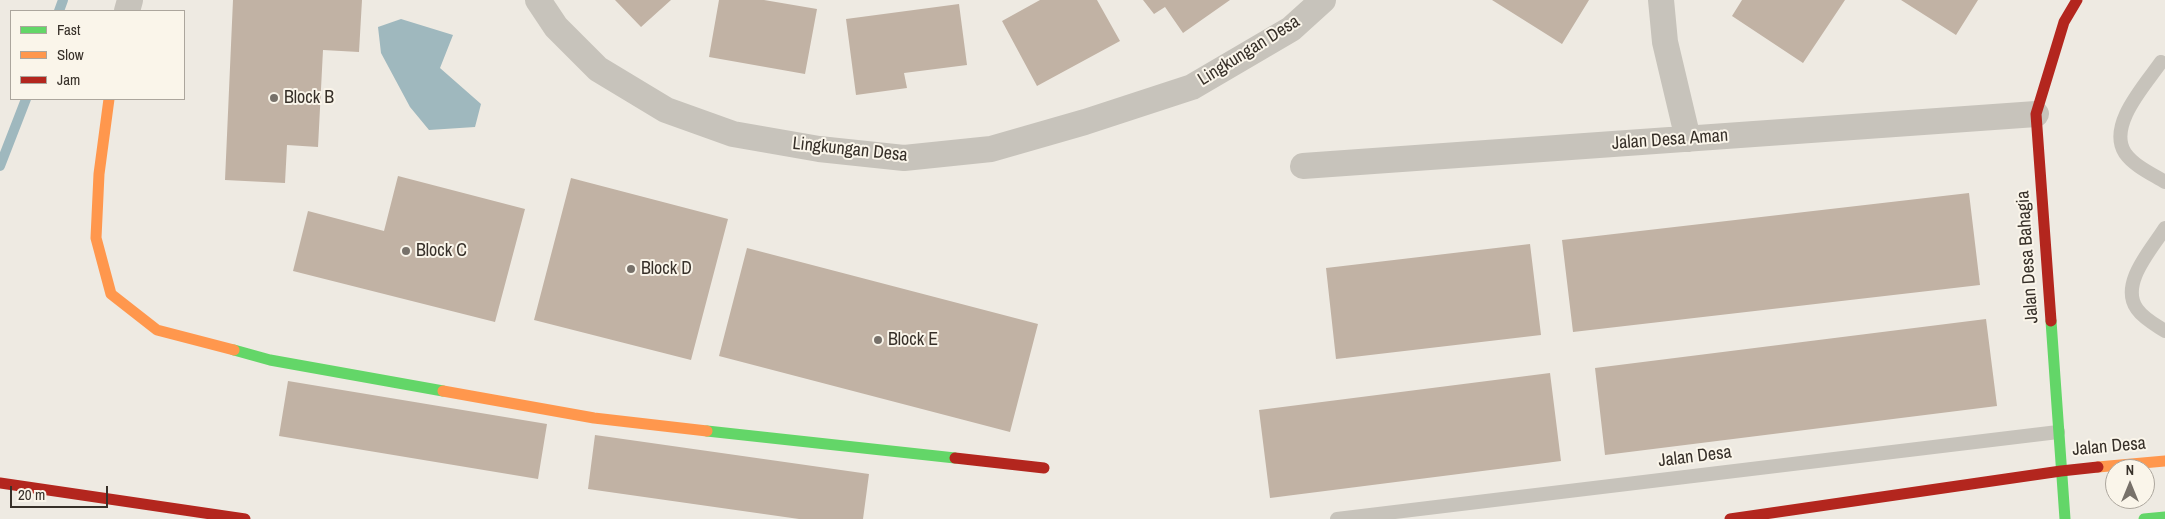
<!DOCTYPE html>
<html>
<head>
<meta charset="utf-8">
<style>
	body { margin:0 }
	#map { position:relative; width:2165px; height:519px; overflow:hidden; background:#eeeae2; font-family:"Archivo Narrow",sans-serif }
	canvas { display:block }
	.legend { position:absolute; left:10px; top:10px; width:175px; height:90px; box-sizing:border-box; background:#faf5ea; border:1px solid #aca69d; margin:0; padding:6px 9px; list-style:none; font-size:15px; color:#373029 }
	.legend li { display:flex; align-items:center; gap:10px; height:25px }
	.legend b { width:25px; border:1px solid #aca69d }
	.north { position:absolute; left:2105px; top:459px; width:50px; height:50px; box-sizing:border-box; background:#faf5ea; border:1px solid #aca69d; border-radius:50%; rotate:0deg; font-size:14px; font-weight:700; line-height:20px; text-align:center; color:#373029 }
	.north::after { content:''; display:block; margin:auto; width:18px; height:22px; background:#77716a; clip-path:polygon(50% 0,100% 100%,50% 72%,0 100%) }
	.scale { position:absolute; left:10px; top:486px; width:98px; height:22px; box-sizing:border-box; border:2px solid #373029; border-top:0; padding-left:6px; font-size:15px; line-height:18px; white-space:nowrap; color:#373029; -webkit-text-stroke:4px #faf5ea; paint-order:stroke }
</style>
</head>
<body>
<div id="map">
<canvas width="2165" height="519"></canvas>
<ul class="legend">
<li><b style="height:6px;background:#63d668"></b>Fast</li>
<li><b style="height:6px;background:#ff974d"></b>Slow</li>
<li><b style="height:6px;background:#b3261e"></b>Jam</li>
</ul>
<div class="north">N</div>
<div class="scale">20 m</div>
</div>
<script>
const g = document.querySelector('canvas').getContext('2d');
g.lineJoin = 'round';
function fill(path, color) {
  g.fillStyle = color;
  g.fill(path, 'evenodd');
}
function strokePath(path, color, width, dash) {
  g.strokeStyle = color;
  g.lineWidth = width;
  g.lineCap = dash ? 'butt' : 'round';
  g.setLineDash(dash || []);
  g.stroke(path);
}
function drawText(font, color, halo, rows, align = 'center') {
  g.font = font + ' "Archivo Narrow",sans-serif';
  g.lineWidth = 4;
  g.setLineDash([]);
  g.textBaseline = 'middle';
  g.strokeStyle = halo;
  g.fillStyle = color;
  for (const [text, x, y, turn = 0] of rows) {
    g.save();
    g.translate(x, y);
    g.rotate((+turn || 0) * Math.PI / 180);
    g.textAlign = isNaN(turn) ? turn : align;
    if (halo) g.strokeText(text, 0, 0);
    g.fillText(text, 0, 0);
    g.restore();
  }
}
fill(new Path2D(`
	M401,19l52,16 -13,33 41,36 -6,23 -46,3 -19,-23 -29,-54 -3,-26z`), '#9fb8be');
strokePath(new Path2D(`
	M59,11l4,-11
	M0,166l26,-67`), '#9fb8be', 10);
fill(new Path2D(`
	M233,0h129l-3,52 -36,-2 -5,97 -31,-2 -2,38 -60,-3z
	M615,0h56l-30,27z
	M719,0h45l53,9 -12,65 -96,-17z
	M1040,0h57l23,41 -83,45 -35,-65z
	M1143,0h87l-47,33 -18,-26 -11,7z
	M1492,0h97l-27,44z
	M1742,0h103l-42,63 -71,-47z
	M1901,0h77l-22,35z
	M959,4l8,61 -63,8 3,15 -51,7 -10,-76z
	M398,176l127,33 -30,113 -202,-51 15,-60 76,20z
	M571,178l157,41 -37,141 -157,-40z
	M1969,193l11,92 -407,47 -11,-92z
	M1530,244l11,91 -205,24 -10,-91z
	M747,248l291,76 -28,108 -291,-76z
	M1986,319l11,87 -392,49 -10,-87z
	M1550,373l11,88 -291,37 -11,-88z
	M288,381l259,43 -9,55 -259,-43z
	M595,435l274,39 -6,45h-64l-211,-30z`), '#c1b2a4');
strokePath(new Path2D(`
	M2161,62c-15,22 -54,63 -36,91 9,13 27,21 40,29
	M2165,228c-13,21 -46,56 -28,81 7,10 19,16 28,22
	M1337,519l721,-87`), '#c7c3bb', 14);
strokePath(new Path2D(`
	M538,0l18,27 42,42 68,41 67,24 86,15 85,9 87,-9 94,-27 107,-35 99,-58 32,-29
	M1661,0l4,42 23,97
	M127,11l3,-11
	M1303,166l733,-52`), '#c7c3bb', 26);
strokePath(new Path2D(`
	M2051,321l14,198
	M234,350l36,10 173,31
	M707,431l248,27
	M2144,519l21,-2`), '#63d668', 11);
strokePath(new Path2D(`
	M109,99l-10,75 -3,64 15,56 46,36 77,20
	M443,391l151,27 113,13
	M2098,467l67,-6`), '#ff974d', 11);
strokePath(new Path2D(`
	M2051,321l-15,-207 28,-92 13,-22
	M955,458l89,10
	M0,483l245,36
	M1730,519l331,-48 37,-4`), '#b3261e', 11);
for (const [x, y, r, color] of [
	[274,98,5,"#77716a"],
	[406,251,5,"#77716a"],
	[631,269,5,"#77716a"],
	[878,340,5,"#77716a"]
]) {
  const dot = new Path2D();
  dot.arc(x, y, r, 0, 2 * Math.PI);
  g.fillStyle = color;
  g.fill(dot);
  strokePath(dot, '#faf5ea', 2);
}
drawText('18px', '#373029', '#faf5ea', [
	["Lingkungan Desa",1249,51,-32],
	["Jalan Desa Aman",1670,140,-4],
	["Lingkungan Desa",850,150,6],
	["Jalan Desa Bahagia",2028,257,-94],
	["Jalan Desa",2109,447,-5],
	["Jalan Desa",1695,457,-7]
]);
drawText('18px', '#373029', '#faf5ea', [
	["Block B",284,98],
	["Block C",416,251],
	["Block D",641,269],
	["Block E",888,340]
], 'left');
</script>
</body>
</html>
